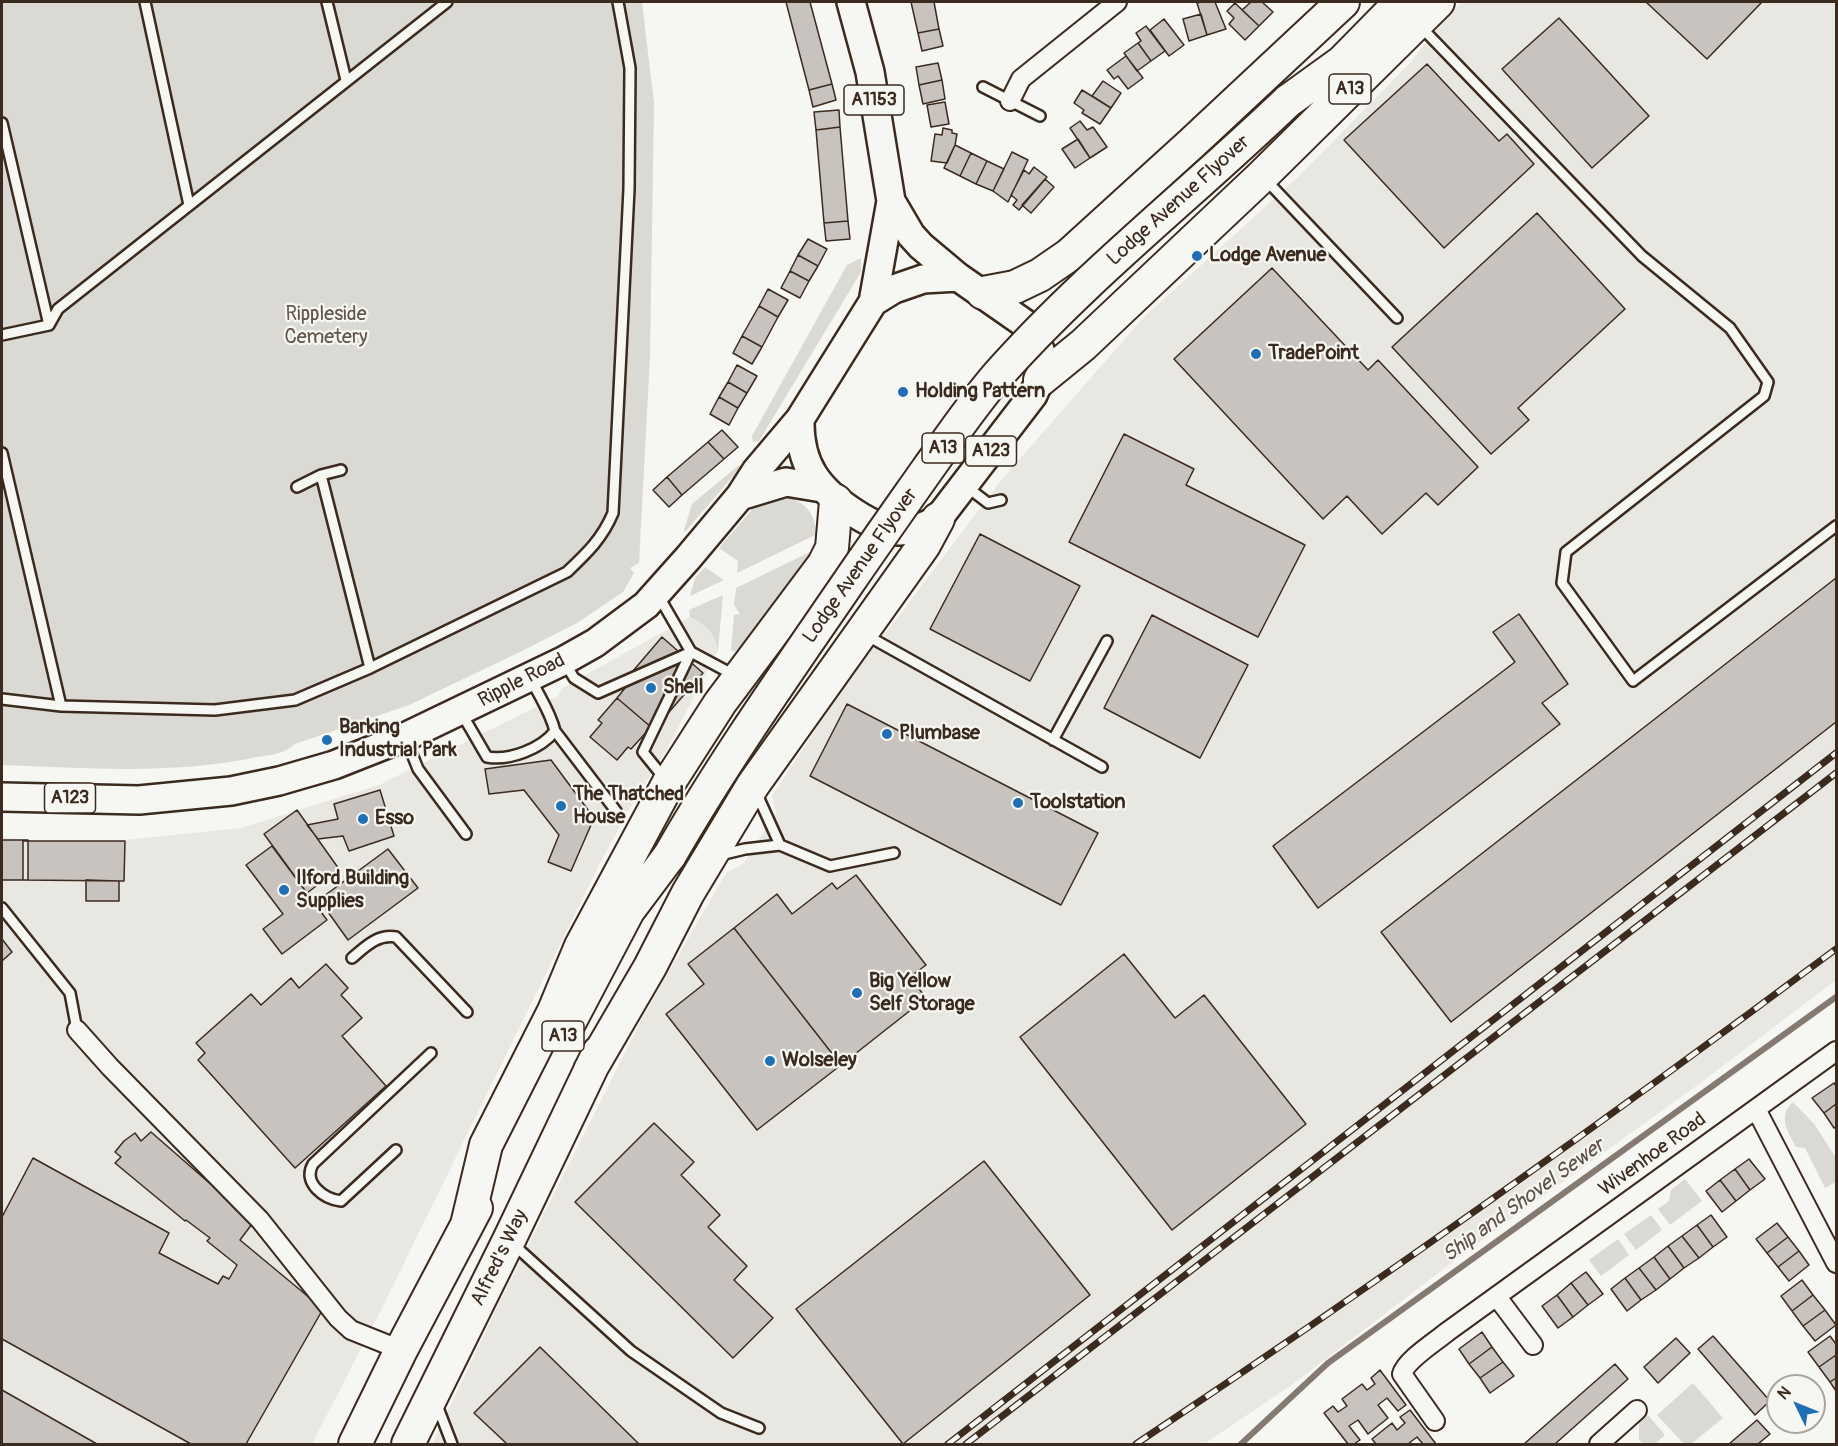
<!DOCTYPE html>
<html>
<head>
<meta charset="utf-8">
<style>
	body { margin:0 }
	#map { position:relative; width:1838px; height:1446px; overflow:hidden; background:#f6f6f2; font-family:Pangolin,sans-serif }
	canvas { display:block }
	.frame { position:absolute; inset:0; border:3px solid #3b2a1e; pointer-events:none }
	.north { position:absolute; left:1766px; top:1374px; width:60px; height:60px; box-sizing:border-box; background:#f6f6f2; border:2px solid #aba49d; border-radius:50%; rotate:313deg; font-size:16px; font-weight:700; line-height:24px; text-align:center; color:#3b2a1e }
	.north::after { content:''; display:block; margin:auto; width:21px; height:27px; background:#1f6fb2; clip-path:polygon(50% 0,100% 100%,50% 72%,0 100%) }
</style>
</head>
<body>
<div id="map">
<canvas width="1838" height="1446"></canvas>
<div class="frame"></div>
<div class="north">N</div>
</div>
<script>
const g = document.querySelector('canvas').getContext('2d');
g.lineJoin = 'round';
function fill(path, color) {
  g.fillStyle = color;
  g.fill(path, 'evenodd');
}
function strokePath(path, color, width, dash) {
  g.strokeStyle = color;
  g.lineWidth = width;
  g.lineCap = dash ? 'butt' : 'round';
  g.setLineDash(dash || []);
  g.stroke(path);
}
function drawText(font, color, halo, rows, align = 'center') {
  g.font = font + ' Pangolin,sans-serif';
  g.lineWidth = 4.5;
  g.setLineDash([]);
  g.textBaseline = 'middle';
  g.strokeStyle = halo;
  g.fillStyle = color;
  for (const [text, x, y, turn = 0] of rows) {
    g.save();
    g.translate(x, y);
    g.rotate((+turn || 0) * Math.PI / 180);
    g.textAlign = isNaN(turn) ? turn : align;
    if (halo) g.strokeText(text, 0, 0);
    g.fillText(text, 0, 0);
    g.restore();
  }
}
fill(new Path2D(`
	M1462,2h374v978l-137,104 -228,164 -178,136 -89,60h-772l68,-143 145,-288 81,-140 17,-9 33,-52 -4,-16 86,-131 40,-48 105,-139 141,-161 155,-141 112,-114 34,-45z
	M690,617l12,6 11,9 5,18 -52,101 -31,48 -35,64 -218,445 -70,136h-310v-607l65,9 174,-18 138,-43 179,-89 4,-8z`), '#e8e7e2');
fill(new Path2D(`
	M2,2h640l12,101 -4,253 -11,207 -9,5 4,5 -11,19 -46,31 -55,28 -113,54 -114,39c-11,10 -24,11 -38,13 -84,18 -170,11 -255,8z
	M861,258v14l-102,169 -6,1 -1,-6 95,-171z
	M739,465l2,2 -56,65 -1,-2 8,-26z
	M783,496c20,4 35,18 32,39l-78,38 1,-12 -19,-13 35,-41 6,-4z
	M810,552l-66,94 -9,6 -4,-2 3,-35 6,-1 -6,-9 2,-17z
	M705,567l19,13 -34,16 5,-18z
	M723,595l-5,55c-6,-20 -9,-23 -28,-33l-1,-7z
	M1793,1102l22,23 21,33v24l-11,6 -20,-40 -9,-1c-8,-16 -19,-30 -3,-45z
	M1685,1179l17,22 -32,24 -12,-16 11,-8 2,-11z
	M1651,1215l11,15 -26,20 -12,-16z
	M1618,1239l11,16 -28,21 -12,-16z
	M1693,1383l30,35 -32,26h-7l-27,-29z
	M1648,1415l17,20 -10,9h-12l-4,-4v-17z`), '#dad9d3');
strokePath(new Path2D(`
	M1241,1444l87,-81 508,-366`), '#857a71', 6);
const building = new Path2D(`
	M786,2h24l22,82 -23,6z
	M911,2h23l5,27 -21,4z
	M1201,2h14l11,27 -19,6 -10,-32z
	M1251,2h11l11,10 -14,14 -17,-16z
	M1646,2h116l-55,57z
	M1235,3l24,23 -14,14 -16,-16 5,-6 -7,-7z
	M1201,14l6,21 -18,6 -6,-22z
	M1559,18l90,98 -57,52 -90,-99z
	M1164,19l20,26 -15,11 -19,-26z
	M1146,26l19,25 -14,10 -13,-18 3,-2 -5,-8z
	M939,29l4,17 -21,5 -4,-18z
	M1138,43l13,18 -14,10 -13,-18z
	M1126,56l17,22 -15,11 -10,-13 -4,3 -7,-9z
	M938,63l4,17 -23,5 -3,-18z
	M1427,64l72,77 8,-7 27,30 -90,84 -100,-108z
	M942,80l3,19 -22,5 -4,-19z
	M1103,81l18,12 -10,15 -19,-12z
	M832,84l4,16 -23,7 -4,-17z
	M1082,90l29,18 -11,16 -18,-11 2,-3 -10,-7z
	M945,102l4,22 -18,3 -4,-22z
	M839,110l1,17 -24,3 -2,-18z
	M1080,121l7,9 6,-3 14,20 -17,11 -20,-30z
	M840,127l8,94 -24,2 -8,-93z
	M943,128l9,2v3l5,1 -2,11 -8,18 -16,-2 4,-27 7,1z
	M1078,139l12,19 -15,10 -13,-19z
	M955,145l16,8 -11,23 -16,-8z
	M1012,152l16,8 -20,42 -15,-11z
	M971,153l16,8 -11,23 -16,-8z
	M987,161l17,8 -11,22 -17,-7z
	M1034,167l13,10 -28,33 -6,-5 4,-5 -6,-5 13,-25 5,4z
	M1045,179l9,8 -23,26 -9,-8z
	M1537,213l88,96 -107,99 11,12 -38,34 -99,-107z
	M848,221l2,18 -24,2 -2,-18z
	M808,239l19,10 -9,17 -20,-11z
	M798,255l20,11 -9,15 -19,-10z
	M1272,268l96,102 10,-10 100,107 -40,38 -12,-12 -44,41 -35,-38 -24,23 -149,-160z
	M790,271l19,10 -9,17 -19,-10z
	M768,289l20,11 -10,17 -19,-11z
	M759,306l19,11 -16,30 -20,-11z
	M742,336l20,11 -10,17 -19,-11z
	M737,365l20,11 -10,17 -19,-11z
	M728,382l19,11 -9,15 -19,-11z
	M719,397l19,11 -9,17 -19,-11z
	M722,430l16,17 -14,12 -16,-17z
	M1124,434l70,35 -8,16 119,60 -47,92 -189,-95z
	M708,442l16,17 -42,36 -15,-18z
	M667,477l15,18 -13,12 -16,-17z
	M980,534l100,52 -50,95 -100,-52z
	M1836,578v144l-385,300 -70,-90z
	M1519,614l49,70 -26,19 18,21 -242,184 -45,-62 242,-184 -22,-30z
	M1152,615l96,50 -48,93 -96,-50z
	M662,637l41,36 -40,46 -12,8 -34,-29 8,-10 -4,-3z
	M617,698l34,29 -20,22 -3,-2 -11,13 -27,-23 12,-14 -4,-3z
	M847,704l251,129 -37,72 -251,-129z
	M551,760l43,58 -23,53 -23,-9 11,-27 -35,-45 -35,4 -4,-25z
	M380,790l14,46 -45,15 -6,-15 -25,3 -11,-14 31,-6 -4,-15z
	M297,810l42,59 -32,24 -43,-59z
	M2,840h26v40h-26z
	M23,841h102l-1,40 -101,-1z
	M272,846l55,74 -45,34 -19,-25 20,-15 -37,-49z
	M388,849l30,39 -70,52 -25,-35 5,-4 -4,-5z
	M856,875l70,90 -16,12 16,21 -85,67 -107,-137 43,-34 15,20 40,-31 5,6z
	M86,880l33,1v20h-33z
	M734,928l107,137 -84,65 -91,-116 38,-30 -16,-20z
	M2,939l10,13 -10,9z
	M1124,954l51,64 29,-23 102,129 -134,106 -152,-193z
	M326,964l22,24 -7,7 21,23 -20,18 44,50 -91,82 -97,-108 7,-7 -9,-10 55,-49 10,11 30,-27 8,10z
	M1834,1083l2,3v18l-12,9 -12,-15z
	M1836,1104v23l-2,1 -10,-15z
	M654,1123l40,39 -13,13 39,40 -12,12 39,39 -13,14 39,38 -40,40 -158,-156z
	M151,1132l95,83 -2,2 8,7 -12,16 83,69 -77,135h-55l-189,-105v-122l31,-59 136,75 -10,20 59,31 5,-8 6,3 8,-14 -30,-24 3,-3 -24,-18 -1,1 -70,-58 6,-6 -6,-5 9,-11 11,-8 6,8z
	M1749,1159l16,20 -15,11 -15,-21z
	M984,1161l106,134 -187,149 -107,-135z
	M1735,1169l15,21 -14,11 -16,-21z
	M1720,1180l16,21 -14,11 -16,-21z
	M1711,1215l16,22 -14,10 -16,-22z
	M1777,1223l11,14 -21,16 -11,-14z
	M1697,1225l16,22 -14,11 -17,-22z
	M1682,1236l17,22 -15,10 -16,-22z
	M1788,1237l11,14 -21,16 -11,-14z
	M1668,1246l16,22 -14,11 -16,-22z
	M1799,1251l10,14 -20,16 -11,-14z
	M1654,1257l16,22 -14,11 -17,-22z
	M1639,1268l17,22 -15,10 -16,-22z
	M1586,1272l17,22 -15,11 -17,-22z
	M1625,1278l16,22 -14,11 -16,-22z
	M1802,1280l11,15 -21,16 -11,-15z
	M1571,1283l17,22 -15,12 -16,-22z
	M1557,1295l16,22 -15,11 -16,-22z
	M1813,1295l12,15 -22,16 -11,-15z
	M1825,1310l11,15 -21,16 -12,-15z
	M1482,1332l10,15 -23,17 -10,-15z
	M1713,1336l57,65 -15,14 -57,-66z
	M1830,1336l6,8v11l-17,12 -11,-15z
	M1676,1338l14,15 -32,30 -14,-16z
	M540,1347l99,97h-132l-33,-31z
	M1492,1347l11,15 -23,16 -11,-14z
	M1836,1355v23l-6,4 -11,-15z
	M1503,1362l11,14 -24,17 -10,-15z
	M1615,1364l13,15 -73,65h-31z
	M1380,1370l26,35 -8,6 -11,-13 -9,7 10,13 -20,16 -10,-14 -9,6 11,14 -6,4h-6l-24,-31 9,-7 5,6 9,-6 -5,-7 20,-15 5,6 8,-6 -4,-6z
	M1836,1378v13l-6,-9z
	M2,1390l95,54h-95z
	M1410,1410l26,34h-13l-6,-7 -9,7h-32l-4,-5 20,-16 5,7 8,-7 -5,-6z
	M1757,1420l13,14 -12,10h-29z`);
fill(building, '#c8c3be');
strokePath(building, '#3b2a1e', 1.5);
const lane = new Path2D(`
	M145,2l44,203
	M327,2l19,78
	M1421,27l221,229 88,72 38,54 -4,14 -198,156 -4,31 71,98 203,-155
	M983,87l57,29
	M2,123l47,202
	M1266,180l131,138
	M2,335l47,-10 9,-16 389,-307
	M2,453l59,253
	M321,475l49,193
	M297,487l24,-12 20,-5
	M967,487l21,16 13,-3
	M658,595l33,57 43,23
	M866,635l236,132
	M565,663l9,15 24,15 93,-41
	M2,699l59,7 154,4 80,-10 75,-32 197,-96c20,-19 35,-33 46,-59l16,-324 1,-121 -12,-66
	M462,714l25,43c22,4 54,-8 68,-26 -5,-20 -15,-33 -24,-52
	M555,731l61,80
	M406,739l12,30 48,65
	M1053,740l54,-99
	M664,778l-21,-26 48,-100
	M780,845l50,21 64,-13
	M720,855l25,-6 35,-4 -24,-53
	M2,908l68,85 7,37
	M352,958c13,-11 25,-24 44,-21l71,75
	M396,1150l-55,51c-17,-2 -39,-18 -28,-37l118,-111
	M513,1244l118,107 90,62 38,15
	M437,1405l15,39`);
const street = new Path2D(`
	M1010,101l11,-22 96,-77
	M77,1030l33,37 150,153 78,98 13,12 50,20
	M1756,1109l80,154
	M1497,1297l36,48
	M1435,1421l-33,-47c4,-14 33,-32 45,-42l389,-281
	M1599,1444l38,-34`);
const primary = new Path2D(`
	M851,2l19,70 21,129 -18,101
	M800,419c-1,46 18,71 56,95 30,19 50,24 82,5l95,-124c14,-28 12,-48 -9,-72l-66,-46 -37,-31 -10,-11 -20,-34
	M740,496l46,-14 36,6
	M2,797l137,3 92,-9 48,-10 55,-16 71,-28 158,-76 32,-18 51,-38 42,-47 52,-62 16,-25 44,-52 73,-117 21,-13 29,-10 35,-2`);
const highway = new Path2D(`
	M1288,101l54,-39 59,-60
	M983,293l32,-6 25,-12 29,-20 122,-111 152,-142
	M1040,380l43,-35 179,-169 176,-174
	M566,1029l62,-118 42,-56
	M590,1070l60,-103 38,-74 65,-108 171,-240 14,-26
	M467,1225l19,-80 68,-134 27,-65 87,-162 52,-81 104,-139 8,-16 4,-47
	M355,1444l46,-94 75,-142
	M408,1444l101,-204 90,-188`);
strokePath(lane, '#3b2a1e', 14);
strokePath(street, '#3b2a1e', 22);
strokePath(primary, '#3b2a1e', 32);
strokePath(highway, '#3b2a1e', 36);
strokePath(lane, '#f6f6f2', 9);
strokePath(street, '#f6f6f2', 18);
strokePath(primary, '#f6f6f2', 27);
strokePath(highway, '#f6f6f2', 32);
const rail = new Path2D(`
	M948,1444l888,-691
	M966,1444l870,-671
	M1136,1444c238,-159 471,-324 700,-495`);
strokePath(rail, '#3b2a1e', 7);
strokePath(rail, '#f6f6f2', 4.5, [14]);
const highwayBridge = new Path2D(`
	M670,855c54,-94 117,-183 178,-272 26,-38 53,-76 79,-113 23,-32 45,-65 71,-95 88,-99 194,-182 290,-274`);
strokePath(highwayBridge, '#3b2a1e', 36, []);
strokePath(highwayBridge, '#f6f6f2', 32);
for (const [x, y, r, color] of [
	[1197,256,6,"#1f6fb2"],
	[1256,354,6,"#1f6fb2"],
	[903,392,6,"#1f6fb2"],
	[651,688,6,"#1f6fb2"],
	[887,734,6,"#1f6fb2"],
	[327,740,6,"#1f6fb2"],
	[1018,803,6,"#1f6fb2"],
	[561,806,6,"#1f6fb2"],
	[363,819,6,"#1f6fb2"],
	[284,890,6,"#1f6fb2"],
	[857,993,6,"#1f6fb2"],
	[770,1061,6,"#1f6fb2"]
]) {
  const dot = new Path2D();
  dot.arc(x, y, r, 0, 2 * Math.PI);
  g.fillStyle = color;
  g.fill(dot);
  strokePath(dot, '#f6f6f2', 2);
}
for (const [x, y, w] of [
	[1350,89,42],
	[874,100,60],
	[943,448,42],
	[991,451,51],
	[70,798,51],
	[563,1036,42]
]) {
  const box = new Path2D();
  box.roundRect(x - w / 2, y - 15, w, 30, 4.5);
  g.fillStyle = '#f6f6f2';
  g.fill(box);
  strokePath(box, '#3b2a1e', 1.5);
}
drawText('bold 18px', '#3b2a1e', null, [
	["A13",1350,89],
	["A1153",874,100],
	["A13",943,448],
	["A123",991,451],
	["A123",70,798],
	["A13",563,1036]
]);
drawText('20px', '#3b2a1e', '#f6f6f2', [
	["Lodge Avenue Flyover",1179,201,-42],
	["Lodge Avenue Flyover",861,566,-55],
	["Ripple Road",522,681,-27],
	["Wivenhoe Road",1653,1155,-36],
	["Alfred's Way",500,1258,-64]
]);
drawText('bold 20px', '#3b2a1e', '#f6f6f2', [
	["Lodge Avenue",1209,256],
	["TradePoint",1268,354],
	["Holding Pattern",915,392],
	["Shell",663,688],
	["Barking",339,728],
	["Industrial Park",339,751],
	["Plumbase",899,734],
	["The Thatched",573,795],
	["House",573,818],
	["Toolstation",1030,803],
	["Esso",375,819],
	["Ilford Building",296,879],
	["Supplies",296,902],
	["Big Yellow",869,982],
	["Self Storage",869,1005],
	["Wolseley",782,1061]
], 'left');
drawText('20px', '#63564b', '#f6f6f2', [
	["Rippleside",326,315],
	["Cemetery",326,338]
]);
drawText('italic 21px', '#605248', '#f6f6f2', [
	["Ship and Shovel Sewer",1524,1201,-36]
]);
</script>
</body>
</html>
